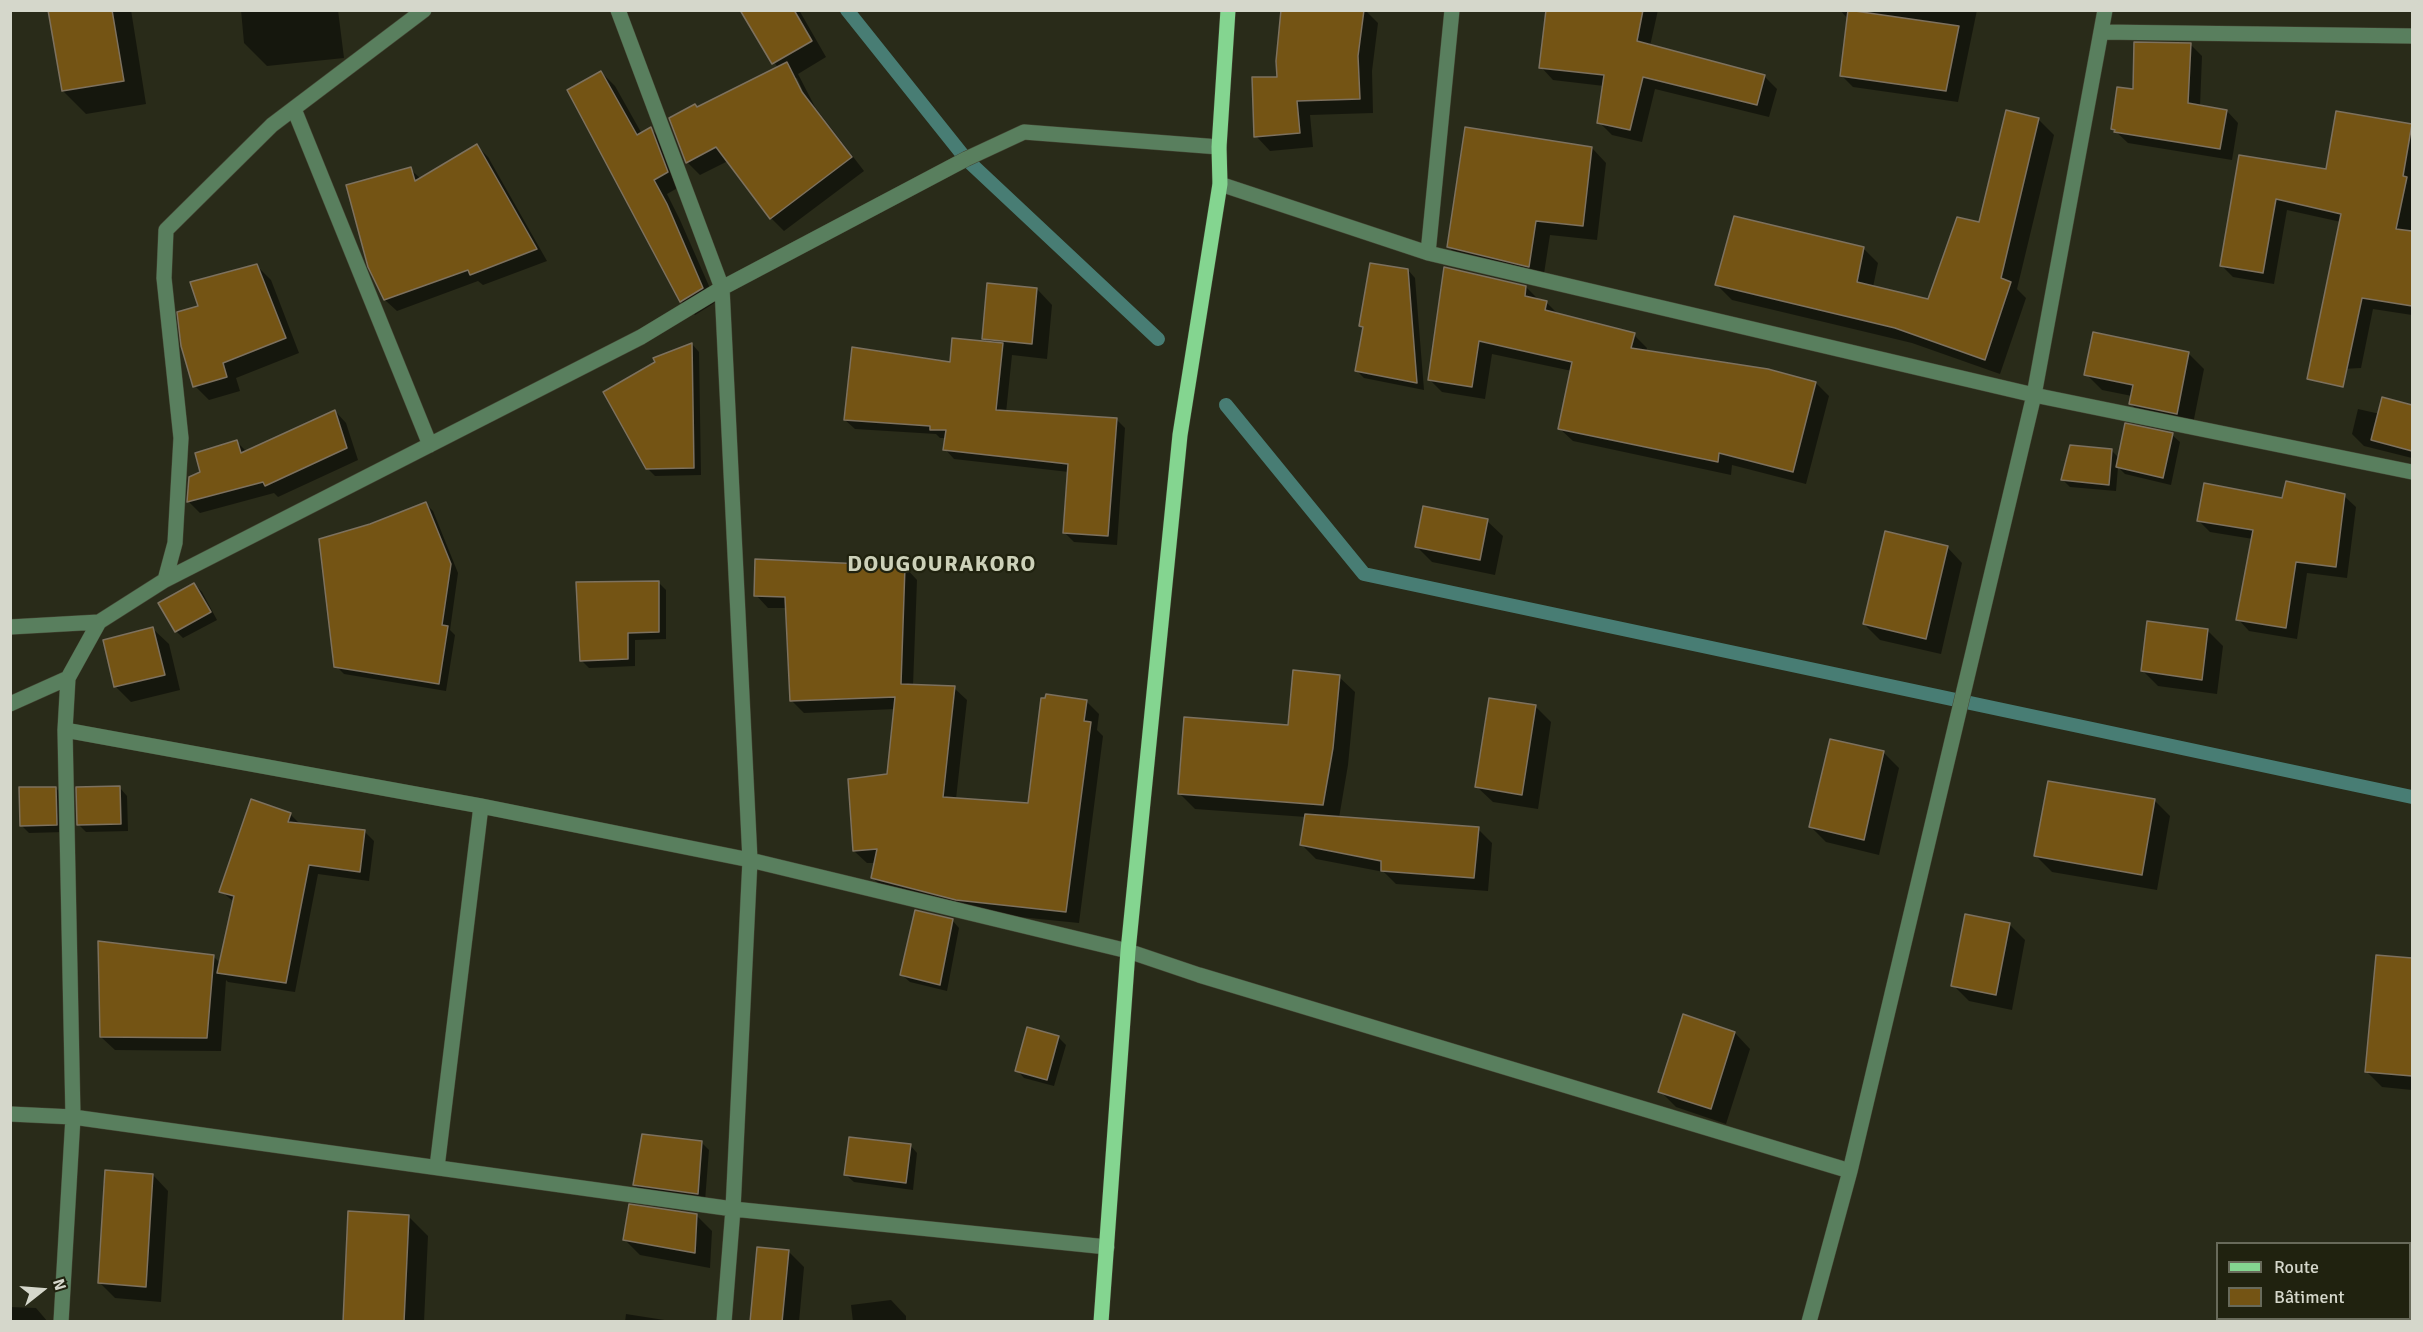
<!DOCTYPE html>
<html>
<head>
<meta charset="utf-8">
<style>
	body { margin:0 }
	#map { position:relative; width:2423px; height:1332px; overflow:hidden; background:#292b19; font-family:Signika,sans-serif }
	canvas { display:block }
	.frame { position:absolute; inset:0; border:12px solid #d5d7cb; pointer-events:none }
	.legend { position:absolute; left:2216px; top:1242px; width:195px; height:78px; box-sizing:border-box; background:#20220f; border:2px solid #686a5a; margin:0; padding:8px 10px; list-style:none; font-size:18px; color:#d5d7cb }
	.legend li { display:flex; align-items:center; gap:12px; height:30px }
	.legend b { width:30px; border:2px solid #686a5a }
	.north { position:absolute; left:12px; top:1260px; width:60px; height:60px; -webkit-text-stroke:4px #20220f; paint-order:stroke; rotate:73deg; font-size:16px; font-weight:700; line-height:24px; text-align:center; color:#d5d7cb }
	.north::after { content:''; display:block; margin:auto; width:21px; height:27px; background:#d5d7cb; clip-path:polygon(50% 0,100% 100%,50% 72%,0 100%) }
</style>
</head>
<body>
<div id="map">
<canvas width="2423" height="1332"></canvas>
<div class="frame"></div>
<ul class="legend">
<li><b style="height:8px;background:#84d590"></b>Route</li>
<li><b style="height:16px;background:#745414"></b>Bâtiment</li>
</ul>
<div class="north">N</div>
</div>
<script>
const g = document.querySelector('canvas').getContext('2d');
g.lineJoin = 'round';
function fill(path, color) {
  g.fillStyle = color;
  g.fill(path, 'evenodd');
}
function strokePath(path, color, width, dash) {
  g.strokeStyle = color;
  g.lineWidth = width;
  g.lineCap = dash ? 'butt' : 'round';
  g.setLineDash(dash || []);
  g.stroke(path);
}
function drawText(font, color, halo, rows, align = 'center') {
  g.font = font + ' Signika,sans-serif';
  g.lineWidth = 4.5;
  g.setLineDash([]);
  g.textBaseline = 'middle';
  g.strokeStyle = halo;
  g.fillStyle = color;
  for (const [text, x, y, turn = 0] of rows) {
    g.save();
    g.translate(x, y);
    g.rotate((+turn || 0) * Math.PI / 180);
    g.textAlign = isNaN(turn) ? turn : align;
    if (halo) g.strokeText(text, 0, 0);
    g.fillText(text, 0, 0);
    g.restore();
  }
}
fill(new Path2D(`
	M49,10h82l15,94 -60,10 -23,-23z
	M241,10h97l6,48 -77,8 -23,-23z
	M742,10h57l27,47 -28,17 17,33 49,64 -80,60 -13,-13 -43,-57 -28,14 -13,-13 11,-53 80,-41zM793,78h4l9,20 -2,1z
	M1282,10h83l13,13 -6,48 1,42 -63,2 3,32 -43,4 -14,-15 23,-57z
	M1547,10h111l-8,36 114,30 13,13 -8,28 -114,-28 -13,53 -30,-7 -13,-13 5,-36 -51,-6 -12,-13z
	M1840,10h137l-19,92 -105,-15 -12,-12 7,-56z
	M2190,44l12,12 -2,51 27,4 11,12 -6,37 -104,-17 -16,-15 22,-37z
	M601,72l14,14 27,48 9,-5 14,14 16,43 -14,8 13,26 36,82 -21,13 -14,-14z
	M2337,112l75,13v190l-39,-6 -12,59 -37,2 17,-148 -54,-12 -13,74 -41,-7 -12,-12 19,-108 87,14z
	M2038,119l16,16 -37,154 9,9 -26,76 -88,-31 -180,-43 -15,-15 146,-37 15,15 -5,24 56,14 52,-77z
	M477,146l11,11 59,104 -64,24 -5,-4 -81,30 -12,-11 25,-131 11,10z
	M1592,148l14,15 -9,77 -47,-5 -7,45 -80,-19 -14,-14z
	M257,266l14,14 28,73 -63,25 4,13 -31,9 -14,-14 5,-79z
	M1408,270l7,8 9,112 -60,-12 -7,-7 7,-42 -3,-4z
	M1526,287l13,13 7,2 13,13 75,20 13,13 -1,4 170,31 13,13 -23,88 -74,-19 -1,10 -158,-34 -14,-13 13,-57 -80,-17 -7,45 -43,-7 -13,-13z
	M1037,289l15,16 -5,54 -35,-4 -6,58 110,6 9,9 -8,117 -43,-3 -9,-9 4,-61 -115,-13 -9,-10 1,-11h-6l-4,-4 -81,-5 -10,-9 143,-77 -4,-5z
	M2094,334l95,20 15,15 -12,60 -46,-9 -15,-16 1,-8 -30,-6 -16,-16z
	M692,344l7,8 2,123 -46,1 -8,-8z
	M2384,399l28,8v51l-48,-12 -12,-12 6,-25 22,5z
	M335,411l11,12 12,37 -80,37 -4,-4 -74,20 -11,-11 1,-24 12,-5 35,-31 10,10z
	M2172,435l8,7 -9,43 -46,-11 -7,-7 -2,24 -46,-4 -7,-7 48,-30 8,8z
	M2344,496l12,11 -9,71 -40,-5 -10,66 -48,-8 -11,-12 15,-80 -43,-7 -11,-11 84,-21z
	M426,504l7,7 25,62 -8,57 5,5 -9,56 -102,-17 -8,-8 35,-140z
	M1487,521l16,15 -8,39 -63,-13 -16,-16z
	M1947,547l15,16 -21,91 -61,-14 -16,-16z
	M905,567l12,13 -4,106 41,2 13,12 -11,99 73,5 57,-103 13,13 -2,16 6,6 -24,187 -109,-11 -85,-22 -13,-13 4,-14h-9l-13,-12 34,-75 7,-67 -91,4 -12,-12 -5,-93h-19l-12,-13z
	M658,582l8,8v49l-31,1v26l-46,2 -8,-8z
	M194,584l8,8 15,28 -34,18 -7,-7z
	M153,629l16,15 11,46 -49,12 -15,-15z
	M2208,631l15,15 -6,48 -59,-8 -16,-16z
	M1339,677l16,15 -7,73 -9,53 139,11 14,14 -4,48 -92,-7 -12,-12 -68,-13 -14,-14 4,-28 -111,-8 -16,-16 110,-66z
	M1535,706l16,16 -13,87 -45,-7 -16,-15z
	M1883,752l16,16 -20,87 -53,-13 -15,-15z
	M56,788l7,8 1,36 -35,1 -8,-8z
	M120,788l7,8 1,35 -42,1 -8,-8z
	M2155,801l15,15 -13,74 -105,-18 -16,-16z
	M290,814l11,11 63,6 10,10 -5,40 -51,-7 -23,118 -67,-10 -2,-2 -5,71 -106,-1 -14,-13 112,-81 7,7 14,-61 -13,-11z
	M952,920l7,8 -12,63 -37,-9 -8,-7z
	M2009,924l16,16 -13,70 -43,-9 -16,-16z
	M2377,956l35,4v130l-30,-3 -16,-16z
	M1735,1033l15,16 -24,75 -50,-17 -16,-16z
	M1058,1037l8,8 -12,41 -30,-8 -7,-8z
	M701,1142l8,8 -4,51 -63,-9 -8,-7z
	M910,1145l7,8 -4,37 -59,-8 -8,-7z
	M153,1175l15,16 -7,111 -46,-4 -16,-16z
	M696,1215l16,16 -2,37 -70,-13 -15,-15z
	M408,1216l20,20 -4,86h-79z
	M789,1252l15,15 -5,55h-48z
	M891,1300l15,16v6h-53l-2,-17z
	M10,1307l26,1 12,14h-38z
	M626,1314l51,8h-52z`), '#0007');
strokePath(new Path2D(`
	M847,10l119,149 192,180
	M1226,405l138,169 1048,223`), '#487d74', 14);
const building = new Path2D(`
	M48,10h64l12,71 -62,10z
	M740,10h54l18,31 -40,23z
	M1281,10h83l-6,46 2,43 -63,2 3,32 -46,4 -2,-60h25l-1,-16z
	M1546,10h97l-6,31 128,34 -8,30 -114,-28 -13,53 -33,-7 7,-48 -65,-7z
	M1848,10l111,16 -13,65 -106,-15z
	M2134,42l57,1 -3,60 39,7 -7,39 -106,-17 1,-2 -4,-1 6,-42 16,2z
	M787,62l15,30 50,65 -82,62 -54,-72 -30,16 -17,-45 26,-14 2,3z
	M601,71l36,64 14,-8 17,45 -14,8 13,24 36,84 -23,14 -113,-212z
	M2006,110l33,8 -38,160 10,4 -26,78 -90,-32 -180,-43 19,-69 130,31 -7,35 71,17 29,-82 22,5z
	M2336,111l76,13 -9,52 4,1 -11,52 16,2v75l-50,-8 -19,89 -36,-8 34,-165 -65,-15 -13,74 -43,-7 19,-111 87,14z
	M1465,127l127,20 -9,79 -47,-5 -7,46 -82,-20z
	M477,144l60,105 -67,26 -2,-5 -84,30 -16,-33 -22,-82 65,-18 4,14z
	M1370,263l38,6 9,114 -62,-12 8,-44 -4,-1z
	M257,264l29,74 -63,25 4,14 -34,10 -12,-41 -4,-34 21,-6 -8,-24z
	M1444,267l82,19 -1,10 22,5 -2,9 90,23 -4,15 137,21 48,13 -23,90 -74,-19 -1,9 -160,-33 14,-67 -93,-21 -7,46 -44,-7z
	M987,283l50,5 -5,56 -50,-5z
	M2093,332l96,20 -12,62 -48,-10 4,-19 -49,-10z
	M952,338l51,5 -7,67 121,8 -9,118 -45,-3 5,-69 -125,-14 3,-20h-16v-4l-86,-6 8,-73 98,15z
	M692,343l2,125 -48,1 -43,-77 52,-30 -2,-4z
	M2382,397l30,8v46l-41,-11z
	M335,410l12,38 -82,38 -2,-4 -76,20 2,-25 11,-5 -5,-19 42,-13 4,13z
	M2125,423l48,10 -10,45 -47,-11z
	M2070,445l42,4 -3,36 -48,-5z
	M2286,481l59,13 -9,73 -40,-5 -10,66 -50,-8 17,-90 -56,-9 7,-38 78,15z
	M426,502l25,62 -9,61 6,1 -9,58 -105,-17 -15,-128 51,-15z
	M1423,506l65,13 -8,41 -65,-13z
	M1885,531l63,15 -22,93 -63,-15z
	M755,559l150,7 -4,118 54,2 -12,111 85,6 13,-105h4l1,-4 41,6 -3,21 7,1 -25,190 -110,-12 -85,-22 6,-29 -24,2 -5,-72 39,-5 8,-77 -105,4 -5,-104 -31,-1z
	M659,581v51l-31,1v26l-48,2 -4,-79z
	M194,583l17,29 -36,20 -17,-29z
	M2147,621l61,8 -6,51 -61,-9z
	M153,627l12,48 -51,12 -11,-47z
	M1293,670l47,5 -7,73 -10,57 -145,-11 6,-77 104,8z
	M1489,698l47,7 -14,90 -47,-8z
	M1830,739l54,12 -20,89 -55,-13z
	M2048,781l107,18 -13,76 -108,-19z
	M120,786l1,38 -44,1 -1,-38z
	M19,787h37l1,38 -37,1z
	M251,799l40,14 -3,9 77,8 -5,42 -51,-7 -23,118 -69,-10 17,-77 -15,-4z
	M1305,814l174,13 -5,51 -93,-7v-10l-81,-16z
	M915,910l38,9 -13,66 -40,-10z
	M1965,914l45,9 -14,72 -45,-9z
	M98,941l116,14 -7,83 -107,-1z
	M2376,955l36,3v118l-47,-4z
	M1683,1014l52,18 -24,77 -53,-17z
	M1027,1027l32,9 -12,44 -32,-9z
	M642,1134l60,7 -4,53 -65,-9z
	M849,1137l62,7 -5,39 -62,-8z
	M105,1170l48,4 -7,113 -48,-4z
	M629,1204l68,10 -2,39 -72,-13z
	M348,1211l61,4 -5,107h-61z
	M757,1247l32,3 -7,72h-32z`);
fill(building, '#745414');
strokePath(building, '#7d715e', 1.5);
const minor = new Path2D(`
	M618,10l104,278 28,572 -17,349 -9,113
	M2101,32l311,4
	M294,109l136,336
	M1220,184l208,69 606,142 378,77
	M1428,253l24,-243
	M165,580l10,-37 6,-105 -17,-160 2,-48 106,-105 152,-115
	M10,627l89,-5
	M10,704l58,-26 31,-56 66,-42 476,-243 81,-49 244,-129 58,-27 195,15
	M65,730l416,76 269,54 378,91 71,24 651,196
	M10,1114l63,3 660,92 374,38
	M437,1167l44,-361
	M61,1322l12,-205 -8,-387 3,-52
	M1809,1322l41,-151 184,-776 71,-385`);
const major = new Path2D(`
	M1101,1322l27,-371 52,-516 40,-251 -1,-37 9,-137`);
strokePath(minor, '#454735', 16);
strokePath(major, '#454735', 16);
strokePath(minor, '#597f5e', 15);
strokePath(major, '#84d590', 15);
g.letterSpacing = '1.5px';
drawText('bold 22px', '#cdd1b9', '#20220f', [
	["DOUGOURAKORO",942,565]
]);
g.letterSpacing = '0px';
</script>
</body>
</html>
